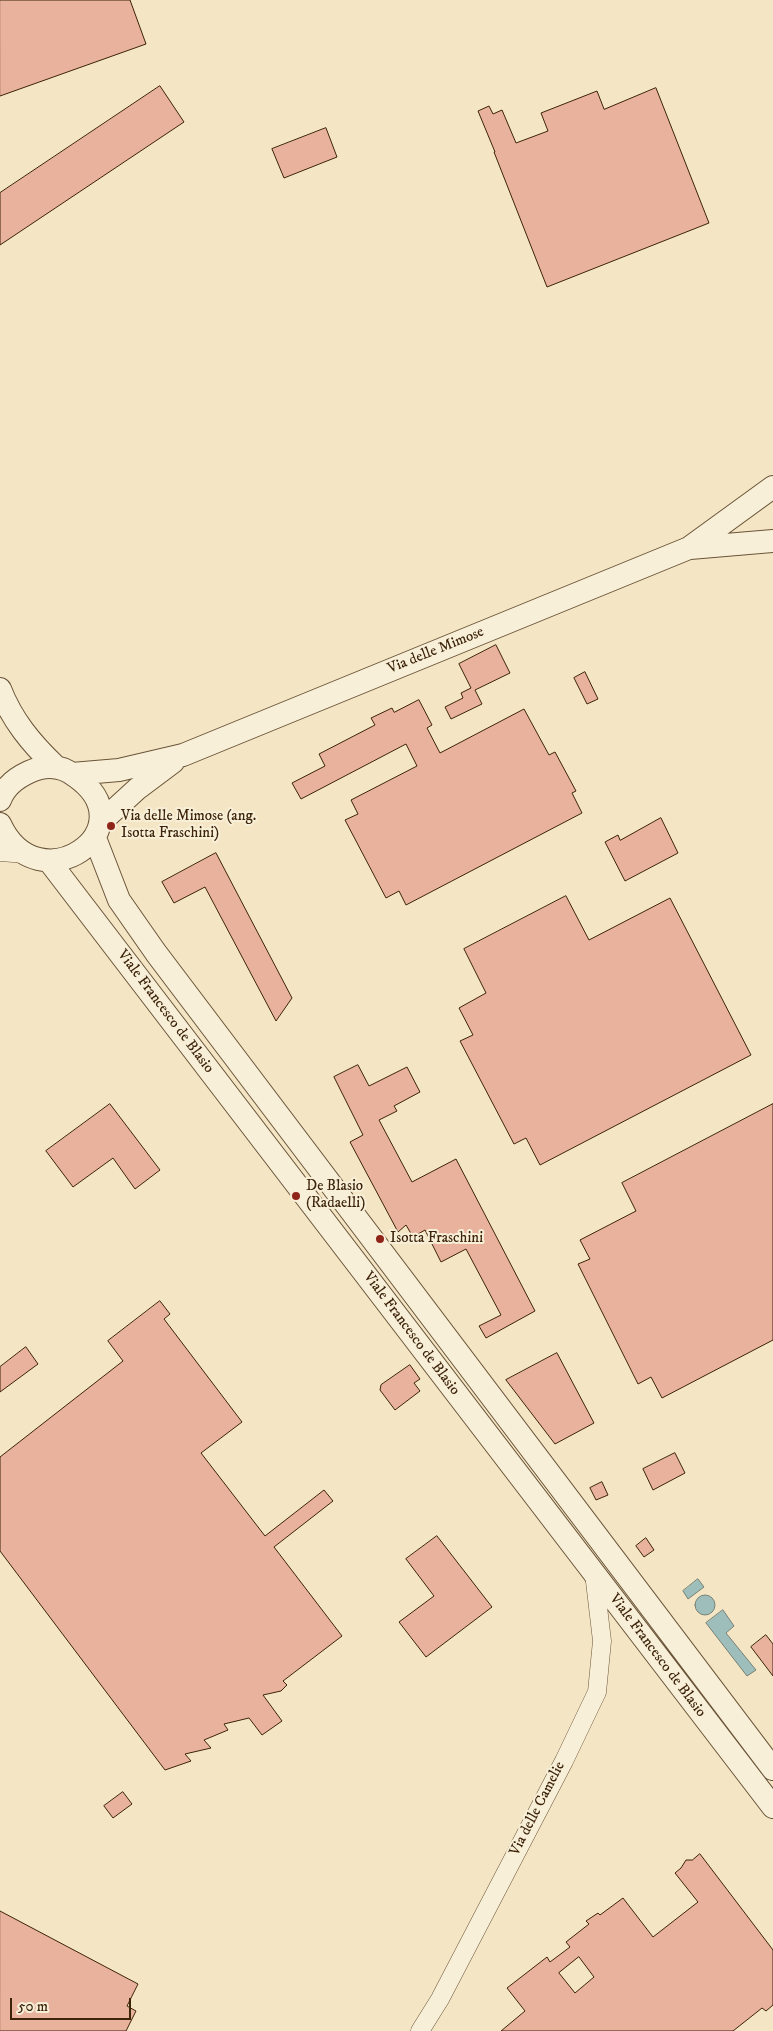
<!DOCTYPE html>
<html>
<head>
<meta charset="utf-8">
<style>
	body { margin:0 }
	#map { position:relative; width:773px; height:2031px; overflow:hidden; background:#f4e6c4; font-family:"IM FELL DW Pica",serif }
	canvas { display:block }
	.scale { position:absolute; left:10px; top:1998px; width:121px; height:22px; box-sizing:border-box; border:2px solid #3c2309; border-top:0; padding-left:6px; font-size:15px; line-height:18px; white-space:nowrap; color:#3c2309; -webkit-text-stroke:4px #f8efd9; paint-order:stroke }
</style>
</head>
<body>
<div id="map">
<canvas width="773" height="2031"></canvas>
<div class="scale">50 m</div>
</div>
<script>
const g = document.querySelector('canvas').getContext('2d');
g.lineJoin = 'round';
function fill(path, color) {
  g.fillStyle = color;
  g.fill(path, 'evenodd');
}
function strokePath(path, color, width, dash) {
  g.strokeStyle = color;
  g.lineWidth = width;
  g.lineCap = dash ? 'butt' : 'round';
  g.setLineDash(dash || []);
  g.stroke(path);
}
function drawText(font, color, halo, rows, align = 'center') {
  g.font = font + ' "IM FELL DW Pica",serif';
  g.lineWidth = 4;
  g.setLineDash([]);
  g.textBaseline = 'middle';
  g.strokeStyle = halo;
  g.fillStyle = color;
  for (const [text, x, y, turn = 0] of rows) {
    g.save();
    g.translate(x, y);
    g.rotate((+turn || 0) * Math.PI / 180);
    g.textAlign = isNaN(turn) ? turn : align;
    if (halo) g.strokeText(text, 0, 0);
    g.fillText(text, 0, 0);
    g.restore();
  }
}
const water = new Path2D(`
	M698,1579l6,8 -16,12 -5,-8z
	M695 1605a10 10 0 1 1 20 0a10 10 0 1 1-20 0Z
	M723,1610l11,16 -8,7 30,37 -9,6 -41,-53z`);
fill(water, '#9ebebc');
strokePath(water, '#778074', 1);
const building = new Path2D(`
	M0,0h130l16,44 -146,52z
	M160,86l24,36 -184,123v-52z
	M656,88l53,135 -162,64 -53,-135h1l-17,-41 11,-5 4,8 9,-4 14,33 32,-12 -7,-18 56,-22 7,18z
	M326,128l11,29 -53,21 -12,-29z
	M496,645l14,28 -35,17 7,14 -31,15 -6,-12 18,-9 -2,-5 10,-5 -12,-24z
	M585,672l13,27 -11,5 -13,-26z
	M419,700l13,25 -5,3 13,25 84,-44 25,46 6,-3 21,39 -4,2 10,20 -176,92 -7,-14 -13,7 -41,-78 13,-6 -7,-14 66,-34 -11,-22 -105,55 -9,-16 33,-17 -6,-12 56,-29 -4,-7 21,-10 2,4z
	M661,818l17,35 -53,28 -20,-39 13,-7 2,5z
	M216,853l76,145 -16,23 -71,-134 -31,16 -12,-21z
	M566,896l23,44 81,-42 81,157 -211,110 -14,-27 -12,6 -54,-103 13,-6 -14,-27 27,-15 -22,-44z
	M358,1065l11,21 38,-19 13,25 -26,14 3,5 -18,9 33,62 44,-23 79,152 -49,27 -7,-12 22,-11 -35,-66 -25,13 -16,-32 -12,7 -7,-12 -8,7 -48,-90 13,-7 -29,-58z
	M110,1104l50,66 -25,19 -22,-31 -40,29 -27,-36z
	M773,1104v236l-111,58 -11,-21 -13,7 -60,-120 12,-5 -10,-19 56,-29 -14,-28z
	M160,1301l10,13 -6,5 78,103 -41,31 64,83 59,-46 9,11 -59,46 68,89 -59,45 4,4 -6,6 -18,4 19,26 -20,14 -13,-17 -25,6 4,6 -24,10 7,8 -26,6 6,7 -26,9 -165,-219v-94l123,-96 -15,-20z
	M26,1347l12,17 -38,28v-25z
	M557,1353l37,70 -39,21 -49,-64z
	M410,1365l10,14 -6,4 6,8 -25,19 -15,-20 1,-5z
	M675,1453l10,20 -32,17 -10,-21z
	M602,1482l6,13 -12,5 -6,-12z
	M437,1536l55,71 -66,50 -27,-35 35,-26 -28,-37z
	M646,1538l8,12 -10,7 -8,-11z
	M766,1635l7,9v32l-22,-29z
	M123,1792l9,12 -19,14 -9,-12z
	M700,1854l73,96v55l-7,6 -4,-3 -29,23h-232l24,-20 -18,-23 40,-31 3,5 20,-15 -4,-5 23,-18 -3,-3 12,-8 2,2 23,-17 30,39 45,-35 -23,-29 6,-5 5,-8h6zM579,1957l15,20 -19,16 -16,-20z
	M0,1911l138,73 -11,22 9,5 -10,20h-126z`);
fill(building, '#e9b29c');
strokePath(building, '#3c2309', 1);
const minor = new Path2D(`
	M0,852l26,2
	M420,2031l20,-32 124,-238 33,-69 5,-51 -8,-68`);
const tertiary = new Path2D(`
	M690,548l83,-7
	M0,689c12,31 31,54 55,77
	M72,774l47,-4 64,-15 506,-207 84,-61
	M0,800c5,-14 16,-22 29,-28 17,-8 32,-7 46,4 76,53 -37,131 -75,48
	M101,822l36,-33 36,-27
	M95,838l24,62 37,53 617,816
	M49,861l724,946`);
strokePath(minor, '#6a5438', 19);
strokePath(tertiary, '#6a5438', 24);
strokePath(minor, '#f8efd9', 18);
strokePath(tertiary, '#f8efd9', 22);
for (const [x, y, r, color] of [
	[111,826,5,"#8f2418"],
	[296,1196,5,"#8f2418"],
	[380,1239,5,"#8f2418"]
]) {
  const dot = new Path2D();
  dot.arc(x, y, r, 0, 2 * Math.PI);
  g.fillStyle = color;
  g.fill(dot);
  strokePath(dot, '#f8efd9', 2);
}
drawText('15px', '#3c2309', '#f8efd9', [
	["Via delle Mimose",436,651,-22],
	["Viale Francesco de Blasio",165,1012,53],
	["Viale Francesco de Blasio",411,1334,53],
	["Viale Francesco de Blasio",657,1656,53],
	["Via delle Camelie",538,1809,-63]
]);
drawText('15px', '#3c2309', '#f8efd9', [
	["Via delle Mimose (ang.",121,817],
	["Isotta Fraschini)",121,834],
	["De Blasio",306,1187],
	["(Radaelli)",306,1204],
	["Isotta Fraschini",390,1239]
], 'left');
</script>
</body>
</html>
